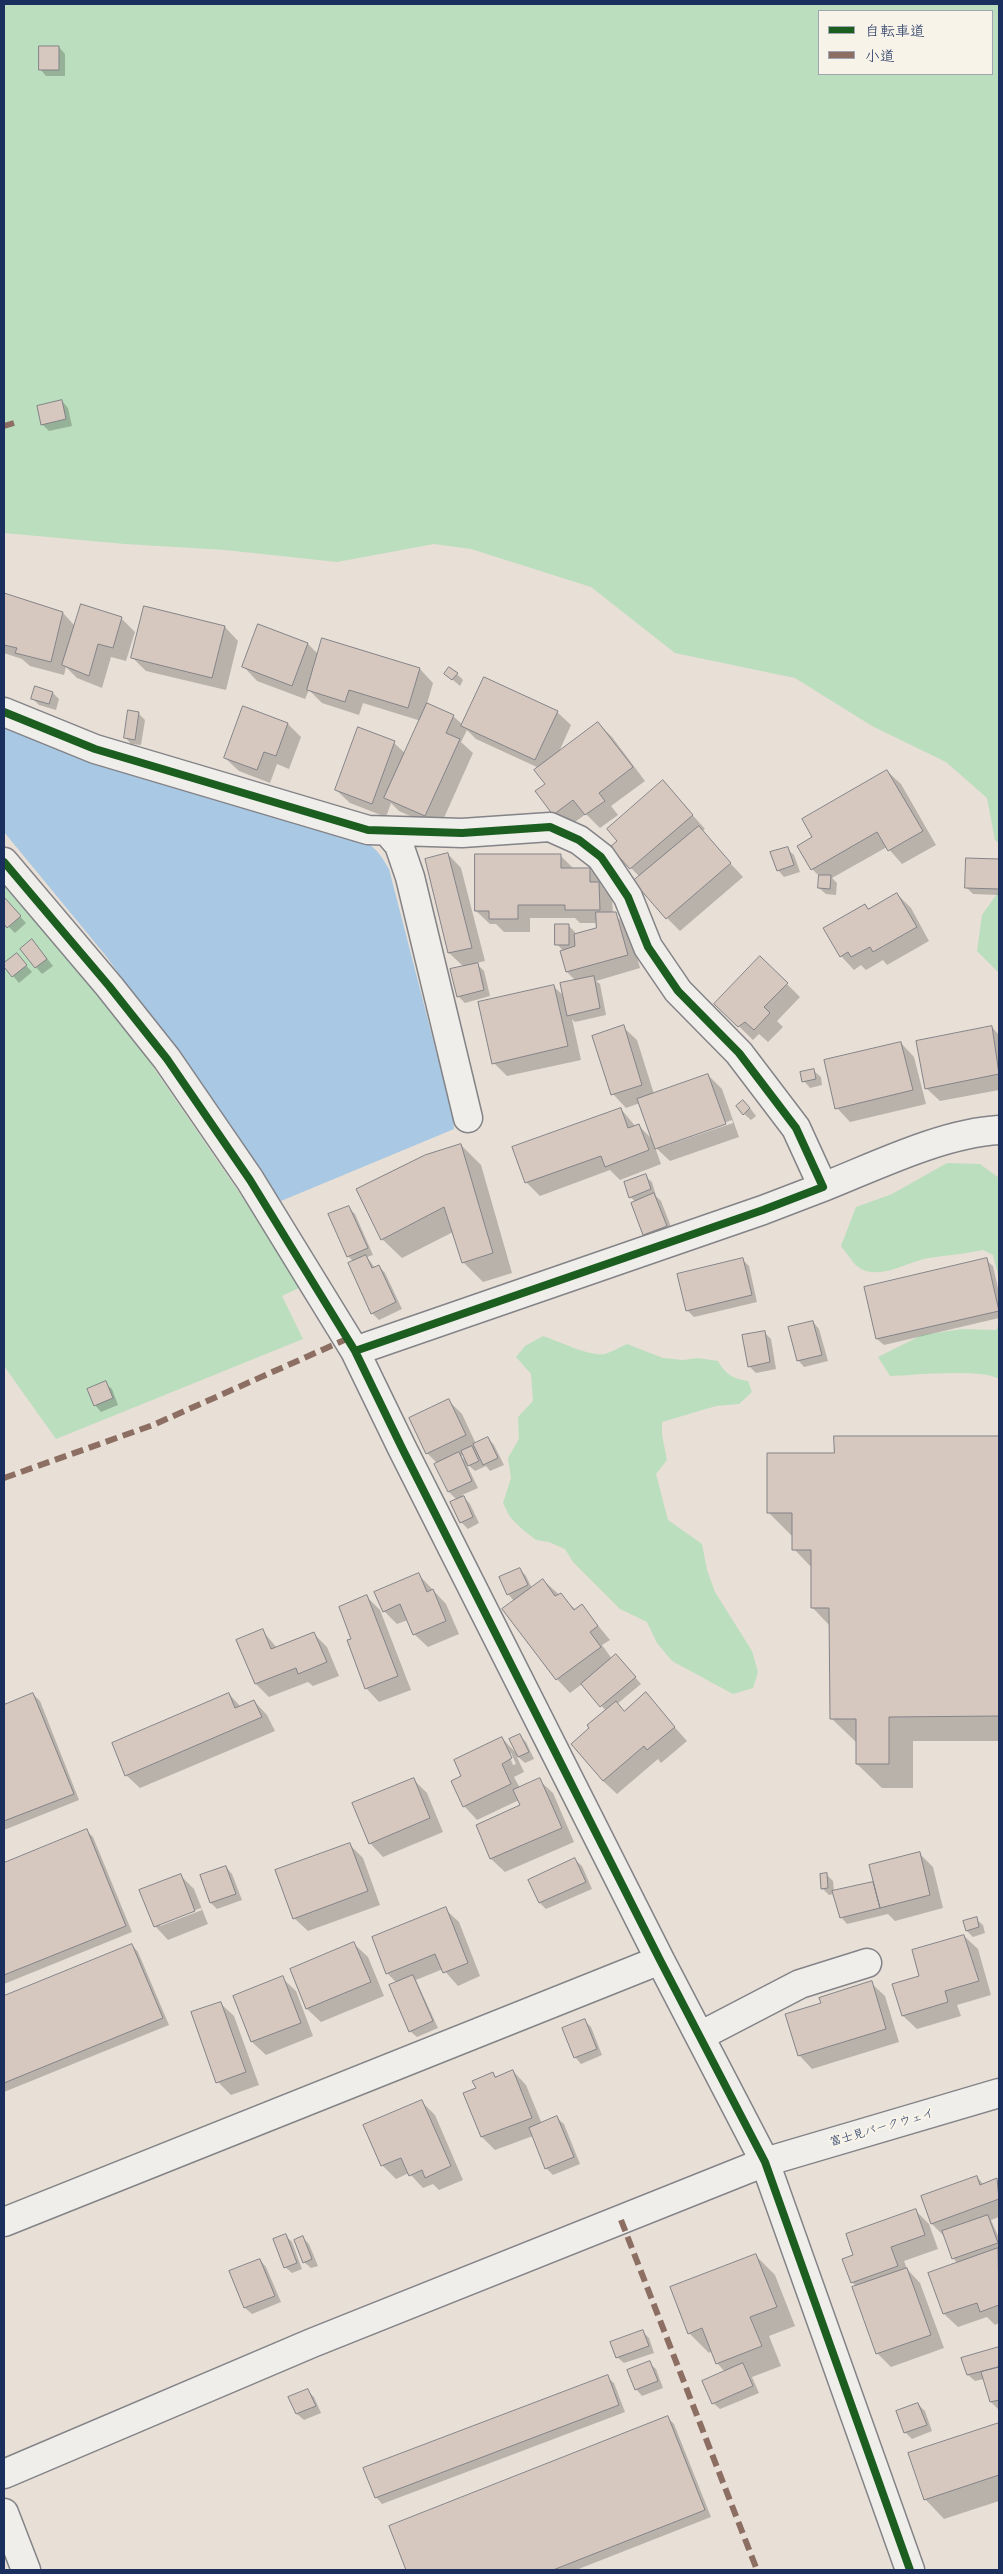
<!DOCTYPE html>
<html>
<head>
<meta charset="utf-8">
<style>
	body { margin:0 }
	#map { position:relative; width:1003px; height:2574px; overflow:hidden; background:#e8dfd6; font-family:Pangolin,"Klee One",sans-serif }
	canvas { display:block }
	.frame { position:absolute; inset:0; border:5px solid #1b2f5e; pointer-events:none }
	.legend { position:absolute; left:818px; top:10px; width:175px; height:65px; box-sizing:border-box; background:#f7f3e8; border:1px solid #9fa5b1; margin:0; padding:6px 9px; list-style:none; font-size:15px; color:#1b2f5e }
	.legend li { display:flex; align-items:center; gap:10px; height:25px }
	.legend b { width:25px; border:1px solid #9fa5b1 }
</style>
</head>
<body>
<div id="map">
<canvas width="1003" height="2574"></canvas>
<div class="frame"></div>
<ul class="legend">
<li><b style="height:6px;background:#1b5e20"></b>自転車道</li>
<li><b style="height:6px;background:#8d6e63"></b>小道</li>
</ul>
</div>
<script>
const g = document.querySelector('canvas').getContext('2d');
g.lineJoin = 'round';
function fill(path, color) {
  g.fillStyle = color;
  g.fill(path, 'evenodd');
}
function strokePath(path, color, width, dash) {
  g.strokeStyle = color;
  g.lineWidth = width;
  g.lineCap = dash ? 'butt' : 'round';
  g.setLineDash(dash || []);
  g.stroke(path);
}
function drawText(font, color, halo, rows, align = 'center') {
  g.font = font + ' Pangolin,"Klee One",sans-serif';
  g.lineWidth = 4.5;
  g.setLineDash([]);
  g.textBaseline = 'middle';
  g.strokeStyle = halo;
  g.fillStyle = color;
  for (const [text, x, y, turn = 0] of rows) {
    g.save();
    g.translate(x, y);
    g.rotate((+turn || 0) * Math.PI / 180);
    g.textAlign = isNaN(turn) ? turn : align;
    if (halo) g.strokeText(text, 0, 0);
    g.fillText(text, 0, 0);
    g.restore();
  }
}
fill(new Path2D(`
	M4,4h995v840l-4,-4 -8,-42 -41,-36 -74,-36 -77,-48 -120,-25 -84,-66 -120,-38 -37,-5 -97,18 -112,-12 -100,-6 -121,-11zM819,11h173v63h-173z
	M4,878l117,142 182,266 -21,10 21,43 -247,100 -52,-73z
	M999,891v82l-22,-22 5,-36z
	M947,1163l33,1 19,14v101l-6,-24 -10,-5c-18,4 -35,5 -54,8 -21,3 -50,24 -71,9 -6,-5 -12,-15 -17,-21l15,-39 36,-13z
	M999,1324v55c-16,-11 -86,-4 -109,-3l-12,-19 44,-22 40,-6 34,1z
	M543,1336c15,5 48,21 62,18 7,-2 15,-7 22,-10l36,14 20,2 15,-2 20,3c7,13 15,18 30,20l4,11 -13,12 -23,2 -54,16v13l5,25 -11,14 12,46 34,24 5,26 8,22 37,59 6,21 -5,16 -20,6 -61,-33 -15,-18 -10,-21 -27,-13 -47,-47 -8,-13 -16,-7 -13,-2 -13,-10 -13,-13 -7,-14 8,-25 -3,-20 11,-19 -1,-22 15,-16 -2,-27 -15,-17 9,-11z`), '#bbdebe');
fill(new Path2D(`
	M4,723l132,54 207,55c25,9 33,14 46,37l64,248 1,12 -173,72 -175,-245 -102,-124z`), '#a8c8e3');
fill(new Path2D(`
	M59,47l6,7v22h-19l-6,-7z
	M62,401l6,7 4,18 -23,5 -7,-7z
	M4,595l59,18 12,13 46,-8 14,14 -9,29 -15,-4 -9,31 -25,-10 -11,-11 -2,8 -34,-9 -8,-7 -18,-6z
	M225,627l13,14 -12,49 -80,-19 -13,-13z
	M323,640l97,29 13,14 -6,21 26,12 10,9 94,-13 14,13 -13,29 40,-31 14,14 33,44 -34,25 7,9 -18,13 -14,-14 -18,13 -14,-13 -7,-30 -8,-16 -63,-29 -9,-9 -6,12 12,11 -34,76 -40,-18 -8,-8 -5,14 -36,-14 -14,-13 58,-47 12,11 15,-33 -58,-18 -4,12 -37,-12 -13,-13 -4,9 -48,-18 -13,-14 64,-23 11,11z
	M446,674h11l6,6 -3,6z
	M53,693l6,6 -3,11 -17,-5 -7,-7z
	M138,713l7,7 -4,25 -10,-1 -6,-7z
	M288,724l13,13 -12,32 -12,-5 -7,19 -31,-12 -14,-13z
	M887,771l14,13 35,61 -34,19 -15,-17 -55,31 5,5 -1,12 -10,-1 -7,-6 1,-11 -8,-8 2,-31z
	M663,782l42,47 -3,2 7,9 34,37 -63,54 -13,-13 -27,-41 -9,-9 -12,-27z
	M787,849l7,6 6,17 -16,5 -6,-7z
	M448,854l13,14 24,93 -9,2 8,8 6,25 -25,7 -7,-7 6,-29 -15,-14z
	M560,855l14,14h16l13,13v6l9,9 1,17 16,13 11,41 -44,13 4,3 6,31 -31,7 -3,-3 9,41 -74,16 -13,-13 60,-76 10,9 12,-15 -9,-9 -4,-21 -6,-7 11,-19 7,7v3l22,-6v-6h-17l-5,-5h-45v14h-26l-8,-8h-6l-14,-13z
	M967,859l32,1v35l-26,-1 -7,-7z
	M897,894l14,14 18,33 -42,24 -4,-5 -17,10 -5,-5 -7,5 -13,-14 24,-51 4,4z
	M4,899l22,24 -11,10 -11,-11z
	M38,947l15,19 -11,8 -6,-7z
	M16,954l16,18 -13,11 -15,-18z
	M787,984l13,13 -23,24 6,6 -15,15 -9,-8 -6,6 -37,-36z
	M623,1027l14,13 17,54 54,-19 14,14 17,48 -69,24 -15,-14 6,17 -41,16 -10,-10 -70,26 -14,-14 95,-73 15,18 3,-1 14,14 -13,-37 -14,5 -13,-14zM732,1120l1,3 -71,24v-2z
	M992,1027l7,8v55l-59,11 -14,-13z
	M901,1043l13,14 12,47 -76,18 -13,-14z
	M814,1071l7,6 1,8 -12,3 -6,-7z
	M750,1108l6,8 -5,4 -7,-6z
	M461,1145l20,20 31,108 -29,9 -19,-19 -11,-31 -51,26 -20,-19z
	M645,1176l7,6 4,14 5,5 12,31 -22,9 -6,-6 -13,-32 4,-1 -6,-5z
	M348,1207l7,7 18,41 -6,2 8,11 4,-2 6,7 17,36 -23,11 -7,-7 -18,-51 -6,-6z
	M743,1260l6,6 8,36 -63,15 -7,-7z
	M986,1260l7,6 6,27v25l-115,27 -7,-6z
	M813,1322l6,7 9,32 -24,6 -6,-7z
	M764,1332l7,7 5,30 -20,4 -7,-7z
	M105,1383l7,6 6,16 -17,7 -6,-7z
	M449,1401l13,13 14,30 12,-6 6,7 10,20 -14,6 -4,-5 -11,5 -9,-8 12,25 -16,7 8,9 9,19 -11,6 -7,-7 -4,-22 -8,-8 -13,-28h2l-11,-11zM464,1455l3,7 -6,-6z
	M836,1437h163v304h-86v47h-31l-25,-24v-21l-26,-25 -1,-92 -18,-19v-39l-18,-19v-11l-26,-26 68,-58z
	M520,1569l6,7 6,12 11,-8 33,30 6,-4 28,34 -8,5 10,14 11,4 18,21 -24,20 7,8 21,-18 42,47 -26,22 -3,-4 -41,35 -14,-13 -12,-52 15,-18 -24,-27 -12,9 -13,-14 -43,-78 -6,-7z
	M419,1575l27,29 13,30 -31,13 -14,-13 -6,-14 -11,4 -13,-13z
	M367,1597l13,13 31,80 -32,12 -13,-14 -14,-49z
	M262,1630l15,18 37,-14 13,13 12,29 -26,10 -5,-4 -39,15 -13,-13 -18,-44z
	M33,1694l7,7 39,99 -75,30v-124z
	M229,1694l12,13 13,-6 13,14 8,16 -135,57 -14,-13z
	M520,1736l6,6 8,17 -9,4 -9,-8 8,17 -10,5 6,11 19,-8 14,13 21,49 -69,30 -14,-13 -14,-34 45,-19 -3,-6 -42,20 -13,-14 -1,-29 39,-39 15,16zM508,1753h3l5,11 -3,1z
	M413,1779l14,14 16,39 -60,25 -13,-14z
	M87,1831l6,6 39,95 -128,52v-120z
	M349,1844l14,14 17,47 -72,26 -14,-13z
	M920,1854l13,13 10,41 -48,13 -7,-7 -41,10 -6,-7 -7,-23 -5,1 -7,-7 5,-13 6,6 1,11 39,-8 3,3z
	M575,1860l7,6 10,23 -46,20 -6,-6z
	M226,1867l6,7 10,26 -25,9 -6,-6z
	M180,1875l14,14 14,35 -40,16 -13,-14zM201,1908l1,2 -42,16v-3z
	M445,1909l14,13 21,54 -22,10 -15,-17 -27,11 22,48 -21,9 -7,-6 -13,-48 -10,-10z
	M976,1919l7,6 2,8 -12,4 -6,-6z
	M964,1936l14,13 13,46 -34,10 4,11 -44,13 -14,-13 18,-39z
	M354,1944l14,13 16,39 -63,26 -14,-13 -16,-39z
	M132,1945l6,7 31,73 -165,67v-95z
	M282,1978l14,13 17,45 -47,19 -14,-13 -18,-45z
	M871,1983l14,13 14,46 -87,27 -13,-14 23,-51z
	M220,2003l14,13 25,69 -28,10 -13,-13z
	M584,2020l7,7 11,28 -21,9 -6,-7z
	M513,2071l13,14 16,39 15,-6 7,6 16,40 -27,11 -7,-7 -13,-32 -38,14 -13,-13 -17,-43 12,-6 16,-14 4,4z
	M422,2102l13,13 28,65 -24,10 -6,-6 -10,4 -14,-15 -13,6 -14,-14z
	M977,2177l7,8 13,-5 2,2v35l-8,3 8,18v85l-4,2 -8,-8 -29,10 -14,-13 14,-50 -5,-6 -8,-21 -13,-13z
	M915,2210l14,14 9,25 -34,12 3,8 13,14 24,65 -53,19 -14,-14 -20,-66 -5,-5 3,-26z
	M285,2235l7,7 10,27 -10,4 -7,-6z
	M303,2238l6,6 9,22 -7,2 -7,-6z
	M756,2256l19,19 20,51 -26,10 12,30 -29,11 7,16 -39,16 -7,-6 12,-31 -8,-9 -5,-12 -3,2 -20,-20z
	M260,2260l6,7 15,35 -29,12 -7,-6 -14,-36z
	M643,2332l6,6 5,15 -30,10 -7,-6z
	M999,2349v61l-8,-8 -7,-23 -9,2 -7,-6 -5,-17z
	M649,2363l7,6 7,19 -21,8 -6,-7z
	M607,2377l7,6 11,29 -243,92 -6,-7z
	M307,2390l7,7 7,16 -17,7 -7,-6 -7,-16z
	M918,2404l7,7 7,20 -20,8 -7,-7z
	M667,2417l7,7 37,93 -135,53h-168l-17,-43z
	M999,2424v77l-55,18 -19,-20 -16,-45z`), '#0003');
const building = new Path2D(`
	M39,46h20v24h-20z
	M62,400l4,19 -25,6 -4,-19z
	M4,593l59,19 -12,50 -36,-9 2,-5 -13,-3z
	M81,604l41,13 -9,31 -15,-4 -9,32 -27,-11z
	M144,606l81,20 -13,52 -81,-20z
	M258,624l50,19 -16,43 -50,-19z
	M322,638l98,30 -12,40 -59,-18 -4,12 -38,-12z
	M449,667l9,6 -6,7 -8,-6z
	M484,677l74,34 -23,49 -74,-34z
	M35,686l18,6 -4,12 -18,-5z
	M427,703l27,12 -8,18 14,6 -35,77 -41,-18z
	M243,706l45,17 -12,33 -12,-4 -7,18 -33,-12z
	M128,710l11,2 -4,28 -11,-2z
	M598,722l35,45 -34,26 6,8 -20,14 -12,-15 -20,15 -18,-24 10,-7 -11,-14z
	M358,727l37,14 -23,63 -37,-14z
	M887,770l36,61 -35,20 -11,-19 -66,38 -14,-24 15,-9 -10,-18z
	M663,780l30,35 -63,54 -20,-22 7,-6 -10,-12z
	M699,826l32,37 -65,56 -33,-38z
	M788,847l6,18 -17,6 -7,-19z
	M448,853l24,95 -24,5 -23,-94z
	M475,854h86v14h29v14h9l1,28h-35v-5h-47v14h-29v-8h-14z
	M966,858l33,1v30l-34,-1z
	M819,875h12l-1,14 -12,-1z
	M897,893l20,34 -44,25 -3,-5 -19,10 -3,-5 -8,5 -17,-29 42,-24 3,5z
	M4,897l17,19 -14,12 -3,-4z
	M596,912h20l12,43 -62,17 -6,-21 15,-5 -1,-12 22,-6z
	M555,924h14v21h-14z
	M32,939l15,20 -12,9 -15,-19z
	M17,953l10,12 -15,12 -8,-10v-4z
	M760,956l28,27 -24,24 6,6 -16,17 -9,-8 -7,5 -24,-23z
	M478,963l6,27 -27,7 -7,-28z
	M594,976l6,32 -33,8 -7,-33z
	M554,985l14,61 -76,18 -14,-62z
	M624,1025l18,60 -31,10 -19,-59z
	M992,1026l7,48 -74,15 -9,-48z
	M901,1042l12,48 -78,19 -11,-49z
	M814,1069l2,10 -14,3 -2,-10z
	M708,1074l18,50 -71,25 -18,-50z
	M743,1100l7,8 -7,7 -7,-9z
	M621,1108l7,20 11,-4 10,26 -44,17 -4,-11 -76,27 -13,-36z
	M461,1144l32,109 -31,10 -18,-56 -63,33 -25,-51 69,-34z
	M646,1174l5,15 -22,9 -5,-16z
	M654,1193l13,33 -24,9 -12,-32z
	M349,1206l19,42 -21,9 -19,-43z
	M366,1255l6,13 7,-3 17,37 -25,12 -23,-51z
	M743,1258l9,37 -66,16 -9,-37z
	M987,1258l12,53 -123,28 -12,-52z
	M813,1321l9,34 -25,6 -9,-34z
	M765,1331l5,31 -22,5 -6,-32z
	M106,1381l7,17 -19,8 -7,-17z
	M449,1399l17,36 -40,19 -17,-36z
	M834,1436h165v280l-110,1v47h-33v-45h-26l-1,-111h-18v-58h-19v-37h-25v-60h67z
	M488,1437l10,21 -15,7 -10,-21z
	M472,1446l7,15 -11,5 -7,-15z
	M459,1452l13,29 -24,11 -14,-28z
	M464,1496l9,21 -13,6 -10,-21z
	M520,1568l8,17 -21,10 -8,-18z
	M419,1573l8,19 6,-3 13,32 -33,14 -13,-31 -17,8 -9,-20z
	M543,1579l12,17 6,-3 13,17 8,-6 16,22 -8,6 11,15 -45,33 -54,-71z
	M367,1595l31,81 -33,13 -18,-49 4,-1 -12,-32z
	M263,1629l8,20 43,-17 13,30 -29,12 -2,-6 -41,16 -19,-44z
	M616,1654l20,23 -36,30 -19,-23z
	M646,1692l29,35 -28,23 -3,-4 -41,35 -32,-37 18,-16 -2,-3 29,-24 8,10z
	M33,1693l41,101 -70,27v-116z
	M229,1693l6,15 19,-8 8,17 -137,59 -13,-33z
	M520,1734l9,18 -11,5 -9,-18z
	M502,1737l10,21 -10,6 9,20 -48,23 -12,-26 10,-5 -7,-16z
	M414,1778l16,40 -61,26 -17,-41z
	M540,1778l22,50 -72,31 -14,-34 44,-20 -7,-15z
	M87,1829l39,97 -122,49v-112z
	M350,1843l18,48 -75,28 -18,-49z
	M920,1852l10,43 -50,13 -11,-43z
	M575,1858l11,24 -47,21 -11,-23z
	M226,1866l10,28 -26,9 -10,-28z
	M827,1873l1,15 -7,1 -1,-15z
	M181,1874l14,37 -41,16 -15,-37z
	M873,1882l7,26 -40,10 -8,-27z
	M446,1907l22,56 -25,10 -8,-19 -49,20 -14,-37z
	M977,1917l2,10 -13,4 -3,-10z
	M964,1935l15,46 -34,10 3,11 -46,14 -10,-32 27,-8 -7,-26z
	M354,1942l17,40 -65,27 -16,-40z
	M132,1944l31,74 -159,65v-87z
	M413,1975l20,46 -24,11 -20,-47z
	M283,1976l18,47 -50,19 -18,-46z
	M872,1981l14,48 -88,27 -13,-42 36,-11 -2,-5z
	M221,2002l25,70 -30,11 -25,-71z
	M585,2019l12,30 -23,9 -12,-30z
	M513,2070l19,48 -51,19 -18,-44 13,-5 -4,-7 21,-9 2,5z
	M422,2100l29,66 -26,12 -3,-8 -13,6 -8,-18 -20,8 -18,-41z
	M557,2116l17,41 -29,12 -16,-41z
	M977,2176l3,9 17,-7 2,21 -68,25 -10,-28z
	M916,2209l9,26 -34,12 7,19 -47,17 -9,-24 11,-4 -7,-21z
	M988,2215l10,28 -46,16 -10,-28z
	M286,2234l11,29 -13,5 -11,-29z
	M303,2236l9,23 -9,4 -9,-23z
	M998,2248l1,57 -19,7 -3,-9 -34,11 -15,-41z
	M756,2254l21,53 -27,10 12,29 -46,18 -14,-36 -14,6 -18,-47z
	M260,2259l15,37 -31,12 -15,-37z
	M907,2268l24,67 -55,19 -24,-67z
	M643,2330l6,16 -33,12 -6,-16z
	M999,2347v20l-32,8 -6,-17z
	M650,2361l8,20 -23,9 -8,-20z
	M743,2363l10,23 -41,18 -10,-23z
	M999,2367v33l-9,2 -9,-30z
	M608,2375l11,30 -244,93 -12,-30z
	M308,2389l8,17 -20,8 -8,-17z
	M918,2403l9,22 -23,8 -8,-22z
	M668,2416l37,94 -152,60h-147l-17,-44z
	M999,2423v52l-75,25 -16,-47z`);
fill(building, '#d6c8be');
strokePath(building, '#838388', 1);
const minor = new Path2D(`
	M4,712l91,37 273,81 94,3 88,-6 29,13 22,17 11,16 16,24 20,50 30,44 61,62 57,75 27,59 -60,23 -408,141
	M387,831l12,14 11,32 58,241
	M4,862l105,124 58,73 83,121 105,171 47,97 258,512 105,202 145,408
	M823,1187c53,-21 120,-54 176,-57
	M700,2036l100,-52 67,-21
	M4,2222l656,-262
	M4,2474l308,-131 453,-181 234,-69
	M4,2513l22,57`);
strokePath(minor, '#838388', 31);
strokePath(minor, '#f0eeea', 28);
strokePath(new Path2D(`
	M4,426l10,-3
	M4,1478l149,-53 196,-87
	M621,2220l136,350`), '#8d6e63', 6, [12, 6]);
strokePath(new Path2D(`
	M4,712l91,37 273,81 94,3 88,-6 29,13 22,17 11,16 16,24 20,50 30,44 61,62 57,75 27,59 -60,23 -408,141
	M4,862l105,124 58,73 83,121 105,171 47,97 258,512 105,202 145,408`), '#1b5e20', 8);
drawText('12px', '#1b2f5e', '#f7f3e8', [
	["富士見パークウェイ",882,2128,-16]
]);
</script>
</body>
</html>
